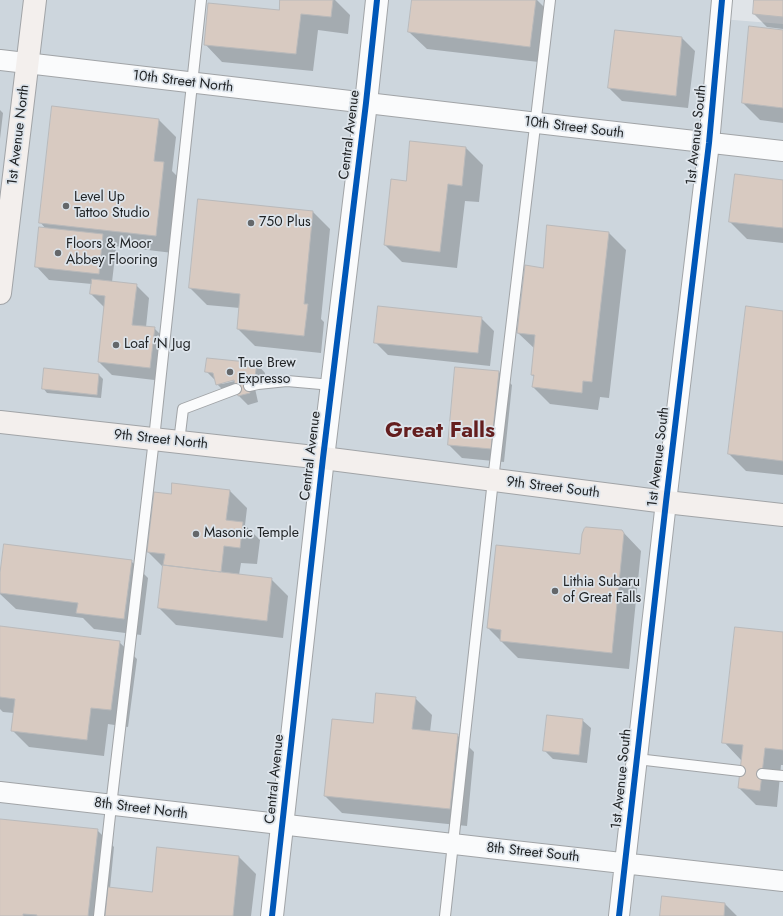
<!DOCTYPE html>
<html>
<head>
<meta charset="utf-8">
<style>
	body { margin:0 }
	canvas { display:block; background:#e0e4e8 }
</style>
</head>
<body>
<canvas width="783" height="916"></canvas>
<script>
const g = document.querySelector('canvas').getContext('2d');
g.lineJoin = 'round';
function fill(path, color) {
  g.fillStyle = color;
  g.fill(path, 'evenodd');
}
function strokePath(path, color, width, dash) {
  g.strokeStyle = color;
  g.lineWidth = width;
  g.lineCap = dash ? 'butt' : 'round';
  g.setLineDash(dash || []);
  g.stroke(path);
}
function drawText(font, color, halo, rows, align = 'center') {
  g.font = font + ' Jost,sans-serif';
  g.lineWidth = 3.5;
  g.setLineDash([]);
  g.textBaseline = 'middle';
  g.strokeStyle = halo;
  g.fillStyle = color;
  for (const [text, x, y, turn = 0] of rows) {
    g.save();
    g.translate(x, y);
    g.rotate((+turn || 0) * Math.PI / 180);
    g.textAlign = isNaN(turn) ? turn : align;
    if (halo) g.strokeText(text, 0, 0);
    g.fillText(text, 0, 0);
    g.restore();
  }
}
fill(new Path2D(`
	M0,0h722l-1,19 62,5v892h-783z`), '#cdd6dd');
fill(new Path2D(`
	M281,0h54l15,15 -2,19 -30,-4 -5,41 -91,-9 -17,-18 75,-33z
	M413,0h124l16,16 -6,47 -120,-14 -18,-17z
	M755,0h28v29l-16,-2 -13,-13z
	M750,28l33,3v92l-23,-3 -17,-17z
	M616,31l66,7 13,13 -7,57 -66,-7 -13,-13z
	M0,110l3,3 -3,26z
	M159,120l17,17 -4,34 9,9 -8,73 -59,-7 2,2 -4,34 24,3 13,13 -3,29 8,1 13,13 -4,40 -51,-6 -13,-13 5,-55 -13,-13 1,-10 -43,-4 -13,-14 10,-37 -6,-7z
	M466,148l17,17 -4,37 -14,-1 -8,67 -55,-6 -17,-17 22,-63z
	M783,181v62l-36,-4 -17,-17z
	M199,200l114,12 17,17 -9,90 3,3 -3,31 -66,-7 -17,-17 2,-21 -33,-3 -17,-17z
	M609,233l17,17 -17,148 -9,-1 -2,13 -48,-6 -17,-17 1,-10 -2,-2 3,-26 -17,-16z
	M783,312v163l-37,-4 -17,-17z
	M481,318l13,13 -4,35 -102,-11 -13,-13z
	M257,364l8,9 -1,12 -10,-1 4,18 -10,3 -9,-9 -2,-6 -11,3 -9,-9 -2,-4 -9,-9zM238,378l1,2 -17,4v-2z
	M456,368l43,4 13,13 -8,77 -42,-4 -13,-13z
	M45,369l54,6 4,4 -2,19 -54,-5 -4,-5z
	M230,491l17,17 -2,17 15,15 -3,24 -16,-1 -2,12 32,4 17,17 -5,42 -107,-13 -17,-17 5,-40 -16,-16 24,-57z
	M622,531l19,20 -12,118 -111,-11 -30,-30 93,-73z
	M131,561l17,17 -7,57 -47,-6 -11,-11 -67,-9 -16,-15v-13z
	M0,627l119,15 18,17 -9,68 -20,-3 -4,32 -75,-9 -17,-17 2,-17 -11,-1 -3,-3z
	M783,633v132h-2l-4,42 -21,-2 -17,-17 3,-28h-1l-17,-18z
	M415,698l17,17 -2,17 27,3 17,17 -7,74 -125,-13 -17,-17 49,-72z
	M582,720l9,8 -4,35 -34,-4 -9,-9z
	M0,820l97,10 17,17 -4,41 43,5 5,-45 81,9 17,17 -5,42h-251z
	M725,904l12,12h-76z`), '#0003');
const building = new Path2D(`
	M280,0h53l-2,17 -30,-3 -5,40 -92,-9 4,-42 71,7z
	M412,0h124l-6,47 -122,-15z
	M754,0h29v17l-30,-3z
	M749,26l34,4v78l-41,-5z
	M615,30l67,7 -6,59 -68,-8z
	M52,106l107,13 -5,42 10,1 -8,74 -117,-13z
	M410,141l56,6 -4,39 -14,-2 -8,68 -56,-7 7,-66 15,2z
	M735,174l48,6v48l-54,-6z
	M198,199l115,12 -9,93h4l-4,32 -67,-7 3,-35 -51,-6z
	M547,225l62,7 -17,150 -9,-1 -1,12 -50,-6 2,-12h-3l4,-40 -18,-2 8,-68 18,3z
	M39,227l64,7 -4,40 -64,-7z
	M92,279l45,5 -5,41 23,2 -5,41 -52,-6 7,-66 -15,-2z
	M378,306l104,11 -4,36 -104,-10z
	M746,306l37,5v150l-55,-7z
	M207,358l50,5 -2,13 -9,-1 4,18 -12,3 -4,-16 -18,5 -3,-12 -8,-1z
	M455,367l44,4 -8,78 -43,-4z
	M44,368l55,6 -2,21 -55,-6z
	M172,483l58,7 -4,30 17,2 -3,26 -16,-2 -3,26 -58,-7 2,-11 -18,-2 7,-60 17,2z
	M586,527l36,3 2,3 -12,120 -112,-12 1,-11 -14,-2 9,-83 84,9 2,-20 2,-5z
	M4,544l128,16 -8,59 -48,-6 2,-10 -78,-10v-20z
	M163,565l109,13 -5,43 -109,-13z
	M0,626l120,15 -9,69 -20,-2 -4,32 -76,-9 4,-32 -15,-2z
	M735,627l48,5v118l-18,-2 -5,43 -22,-3 5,-43 -21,-2z
	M376,693l40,4 -4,32 46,5 -8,75 -126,-13 8,-77 41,4z
	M547,715l36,4 -4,36 -36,-4z
	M0,819l98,10 -10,87h-51v-1l-14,-1v2h-23z
	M157,847l82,9 -6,60h-128l3,-29 44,5z
	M662,896l63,7 -1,13h-64z`);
fill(building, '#d8cac1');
strokePath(building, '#bababb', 1);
const service = new Path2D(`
	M249,386l9,-2 29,-3 45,4
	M179,442l4,-33 53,-20
	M637,759l103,12
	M762,774l21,2
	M99,916l12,-110 43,-367 47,-439
	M445,916l48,-436 57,-480`);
const minor = new Path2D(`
	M0,60l563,66 220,25
	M0,792c261,32 522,59 783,89
	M619,916l47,-414 43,-359 13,-143`);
const tertiary = new Path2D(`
	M272,916l51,-458 43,-355 11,-103`);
const secondary = new Path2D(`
	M0,293l35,-293
	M0,422l323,36 343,44 117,13`);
strokePath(service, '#a1a4a7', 12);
strokePath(minor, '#a1a4a7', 22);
strokePath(tertiary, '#a1a4a7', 24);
strokePath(secondary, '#a1a4a7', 24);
strokePath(service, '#fafbfc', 10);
strokePath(minor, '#fafbfc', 20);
strokePath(tertiary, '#fafbfc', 22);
strokePath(secondary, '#f3efed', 22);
strokePath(new Path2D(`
	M272,916l51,-458 43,-355 11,-103
	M619,916l47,-414 43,-359 13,-143`), '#0057b8', 6);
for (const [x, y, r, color] of [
	[66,206,4,"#64676a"],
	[251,223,4,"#64676a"],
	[58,253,4,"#64676a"],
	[116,345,4,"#64676a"],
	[230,372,4,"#64676a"],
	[196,534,4,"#64676a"],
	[555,591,4,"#64676a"]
]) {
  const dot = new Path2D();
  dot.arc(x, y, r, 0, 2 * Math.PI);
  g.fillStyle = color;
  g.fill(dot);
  strokePath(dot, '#dde4eb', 1.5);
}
drawText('14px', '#212426', '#dde4eb', [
	["10th Street North",183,82,7],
	["10th Street South",574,128,7],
	["1st Avenue North",19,135,-83],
	["Central Avenue",350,135,-83],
	["1st Avenue South",697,135,-84],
	["9th Street North",161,440,6],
	["Central Avenue",311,456,-83],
	["1st Avenue South",659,457,-83],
	["9th Street South",553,488,7],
	["Central Avenue",275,779,-84],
	["1st Avenue South",622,779,-84],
	["8th Street North",141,809,7],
	["8th Street South",533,853,6]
]);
drawText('14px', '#212426', '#dde4eb', [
	["Level Up",74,198],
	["Tattoo Studio",74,214],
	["750 Plus",259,223],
	["Floors & Moor",66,245],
	["Abbey Flooring",66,261],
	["Loaf 'N Jug",124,345],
	["True Brew",238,364],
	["Expresso",238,380],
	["Masonic Temple",204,534],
	["Lithia Subaru",563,583],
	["of Great Falls",563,599]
], 'left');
drawText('bold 22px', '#641e1e', '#dde4eb', [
	["Great Falls",440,432]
]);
</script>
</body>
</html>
